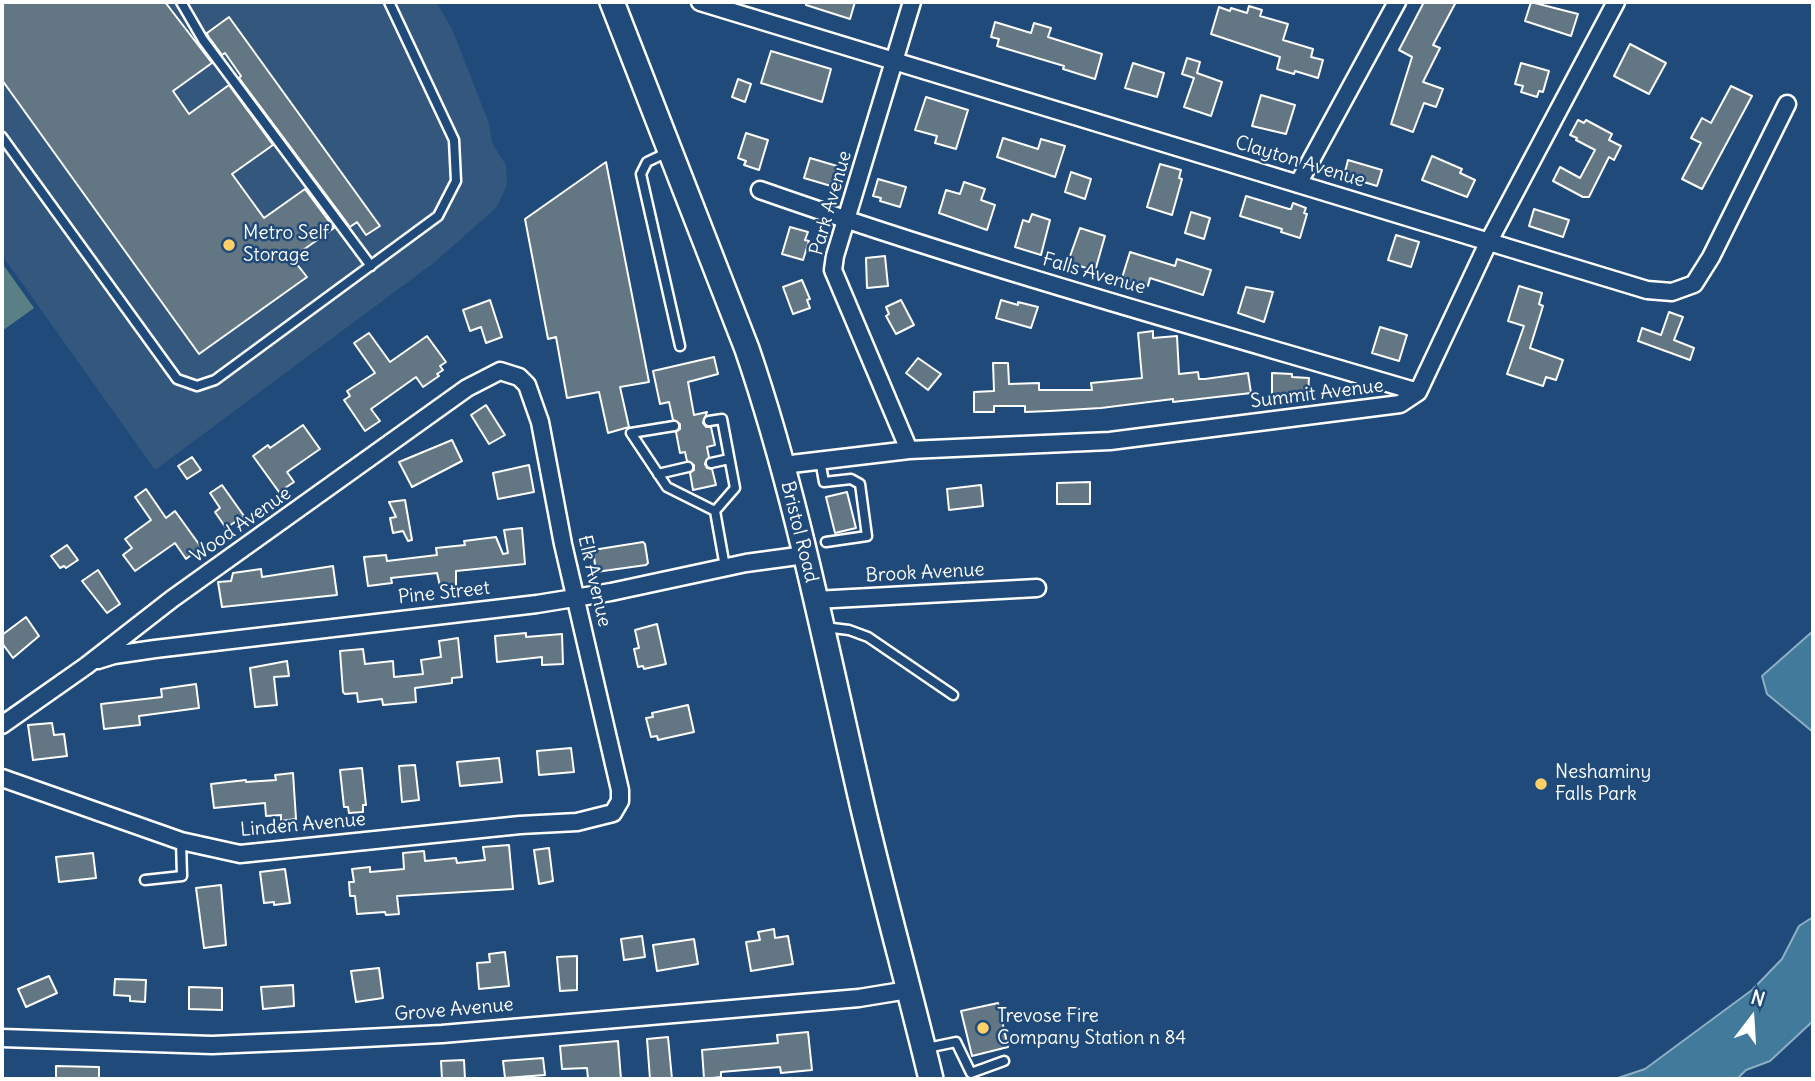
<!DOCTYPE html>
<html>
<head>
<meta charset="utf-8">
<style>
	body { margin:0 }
	#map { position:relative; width:1815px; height:1081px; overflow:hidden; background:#1f4a7a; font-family:Delius,sans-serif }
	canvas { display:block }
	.frame { position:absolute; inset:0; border:4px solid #fff; pointer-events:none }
	.north { position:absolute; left:1717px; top:983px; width:70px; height:70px; -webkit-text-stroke:5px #1f4a7a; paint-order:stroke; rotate:17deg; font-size:19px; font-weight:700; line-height:28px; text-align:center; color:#fff }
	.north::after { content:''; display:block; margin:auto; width:24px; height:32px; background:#fff; clip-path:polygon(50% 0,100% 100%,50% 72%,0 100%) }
</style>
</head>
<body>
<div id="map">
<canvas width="1815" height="1081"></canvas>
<div class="frame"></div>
<div class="north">N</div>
</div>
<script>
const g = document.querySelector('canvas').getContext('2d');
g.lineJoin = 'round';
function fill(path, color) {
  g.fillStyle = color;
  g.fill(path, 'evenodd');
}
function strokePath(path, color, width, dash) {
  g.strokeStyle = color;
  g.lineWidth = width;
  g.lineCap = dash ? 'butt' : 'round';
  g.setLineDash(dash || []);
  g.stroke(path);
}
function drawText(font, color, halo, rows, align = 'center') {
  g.font = font + ' Delius,sans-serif';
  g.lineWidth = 5;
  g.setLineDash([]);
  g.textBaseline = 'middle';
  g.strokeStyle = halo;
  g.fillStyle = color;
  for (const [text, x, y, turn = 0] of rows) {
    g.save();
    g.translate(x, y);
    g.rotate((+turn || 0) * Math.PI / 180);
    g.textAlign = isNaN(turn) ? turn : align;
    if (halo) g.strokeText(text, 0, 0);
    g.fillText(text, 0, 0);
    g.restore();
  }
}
fill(new Path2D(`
	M2,2h434l16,27 37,94 3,20 14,22 1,20 -10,22 -62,55 -280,208 -153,-215z`), '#33577d');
fill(new Path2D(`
	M2,263l32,45 -32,23z`), '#5a8086');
const water = new Path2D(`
	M1813,631v101l-46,-38 -5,-18z
	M1813,917v104l-43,40 -24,9 -9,9h-122l30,-10 107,-79 30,-31 17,-33z`);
fill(water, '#427a9b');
strokePath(water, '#8eafc3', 2);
const building = new Path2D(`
	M2,2h163l47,61 -39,28 16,23 40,-29 44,60 -41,29 32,44 41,-29 29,39 -42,30 15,19 -108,77 -197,-274z
	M806,2h49l-5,17 -44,-14z
	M1424,2h32l-23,43 7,3 -17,34 20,7 -7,18 -12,-4 -11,29 -22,-8 21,-67 -13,-7z
	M1531,2l47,12 -7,22 -46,-15z
	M1249,6l13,4 -2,6 28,8 -5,16 30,9 -2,8 12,3 -5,18 -23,-7 -1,3 -17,-5 3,-12 -69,-23 8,-27 11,4 1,-3 16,5z
	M229,17l151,209 -14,9 -9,-13 -7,5 -111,-149 2,-2 -16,-23 -3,2 -14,-19 -1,-3z
	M995,22l36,11 3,-10 17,5 -3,9 54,17 -7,25 -32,-10 1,-3 -67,-20 2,-7 -8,-2z
	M1630,44l36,19 -17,31 -35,-18z
	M771,51l60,18 -9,33 -61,-19z
	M1187,58l13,4 -3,11 25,9 -11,34 -27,-9 10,-29 -12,-4z
	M1133,63l31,10 -7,24 -32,-9z
	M1521,63l28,8 -6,21 -4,-1 -2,6 -16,-5 2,-6 -8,-2z
	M738,79l13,5 -6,18 -13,-5z
	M1731,86l21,10 -50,93 -20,-10 19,-36 -10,-5 11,-20 9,5z
	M1261,95l34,10 -9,29 -34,-8z
	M926,97l42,13 -12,39 -21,-6 2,-7 -22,-6z
	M1578,120l6,3 2,-3 26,14 -3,6 12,6 -7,14 -5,-3 -20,40h-6l-30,-16 7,-14 20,11 15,-28 -19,-10 1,-2 -7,-3z
	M746,133l22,7 -9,30 -15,-5 2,-4 -8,-3z
	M1003,138l35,11 3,-10 24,7 -10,31 -58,-20z
	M1432,156l30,13 -2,4 15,7 -8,17 -45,-17z
	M810,158l27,8 -6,20 -27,-8z
	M1348,160l34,10 -5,16 -33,-10z
	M606,162l43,220 -29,5 9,40 -21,6 -9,-41 -32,6 -11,-61 -8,2 -23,-120z
	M1160,164l21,6 -2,8 3,1 -10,36 -25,-8z
	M1071,172l20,7 -6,20 -20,-7z
	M878,179l28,8 -6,20 -20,-6 1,-3 -8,-2z
	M964,182l21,7 -4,11 14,5 -8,25 -48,-17 7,-23 14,4z
	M1246,196l43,13h2l2,-6 13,5 -2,5 3,1 -7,24 -19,-6 1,-3 -42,-13z
	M1534,209l35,11 -6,17 -34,-11z
	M1191,212l19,6 -6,21 -19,-6z
	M1032,214l18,6 -9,35 -26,-8 8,-27 6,2z
	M790,227l18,5 -3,8 4,1 -6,19 -21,-6z
	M1080,228l25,8 -10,35 -27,-9z
	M1396,235l23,7 -8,25 -23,-7z
	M1130,252l45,14 2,-7 34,11 -8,25 -53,-17 -2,8 -26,-8z
	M885,256l3,30 -21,2 -1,-30z
	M802,280l8,19 -3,1 3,8 -17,6 -10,-27z
	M1519,286l23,7 -3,11 4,2 -13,42 33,12 -7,20 -10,-3 -3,9 -36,-12 17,-48 -16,-5z
	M1246,287l27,5 -9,30 -26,-9z
	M490,300l12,37 -16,6 -5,-16 -11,4 -7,-21z
	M901,300l13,25 -18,9 -10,-18 3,-2 -3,-7z
	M1001,300l17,5v-3l20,5 -7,21 -35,-10z
	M1669,312l14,5 -9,23 20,8 -4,12 -52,-19 4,-13 19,7z
	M1380,327l27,8 -8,26 -27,-8z
	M1153,331v7l24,-2 2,38 19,-2 1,7h6l43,-6 3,20 -78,9v-3l-72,9 -51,3 -25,1v-6h-31v6h-20v-20l20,-1 -1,-28h15l1,21 30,-1v7h53l-1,-7 51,-5 -4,-45z
	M369,333l21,29 37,-26 19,26 -6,4 3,4 -6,4 2,2 -16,11 -7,-10 -45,32 9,12 -15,10 -21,-31 6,-4 -3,-5 28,-18 -21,-30z
	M714,357l4,17 -30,8 6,33 13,-3 -4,11 3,4h5l4,18 -8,2 2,10 -4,7 2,4 5,1 4,16 -23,5 -3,-17 4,-3v-5l-7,-4 -2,-9 -5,1 -4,-21 4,-3v-5l-7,-4 -4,-18 -9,2 -7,-33z
	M918,358l23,16 -13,16 -22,-17z
	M1272,373l20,1v3l17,1 -1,17 -36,-1z
	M486,405l19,30 -16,9 -18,-29z
	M303,425l17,24 -33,23 7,10 -15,10 -26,-36 15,-11 2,3z
	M452,440l10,21 -50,26 -13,-25z
	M192,457l9,13 -14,9 -9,-13z
	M529,465l5,27 -36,7 -5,-26z
	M1090,482v22h-33v-21z
	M222,485l22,31 -18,12 -11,-16 5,-4 -10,-15z
	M981,485l2,21 -34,4 -2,-21z
	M146,489l20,29 9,-7 26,36 -15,12 -11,-16 -40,28 -12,-16 9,-7 -7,-9 26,-19 -16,-23z
	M847,492l9,36 -21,5 -9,-36z
	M405,500l7,40 -4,1 -5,-10 -10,2 -3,-15 6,-1 -7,-15z
	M522,528l3,36 -69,7v17l-15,2 -4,-17 -46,5 1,5 -24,3 -4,-29 22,-2 1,6 50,-6 -1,-7 29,-3 -1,-4 32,-4 7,17 5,-1 -4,-23z
	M643,542l2,2 3,19 -2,2 -50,7 -3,-22z
	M67,545l11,15 -12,8 -2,-2 -4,2 -9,-12z
	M333,566l4,29 -115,12 -4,-25 13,-1 2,-8 28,-4 1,8z
	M98,570l22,34 -13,9 -25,-32z
	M26,617l13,19 -26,22 -11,-15v-8z
	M657,624l9,40 -22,5 -1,-3 -5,1 -4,-18 5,-1 -4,-18z
	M526,633v4l36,-3 1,30 -21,1v-8l-45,5 -2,-26z
	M458,638l4,39 -10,1v5l-37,5 1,14 -33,3 -1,-6 -24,3 -1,-9 -12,1 -2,-2 -3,-41 23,-2 2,15 28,-3 1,16 29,-3 -2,-14 20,-3 -2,-16z
	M287,661l2,15 -15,1 3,28 -22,2 -5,-39z
	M196,684l3,24 -60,8 1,9 -36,4 -3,-25 61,-7 -1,-8z
	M688,705l6,27 -36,8 -1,-4 -6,1 -5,-19 7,-1 -1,-4z
	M52,723l2,12 10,-1 3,22 -34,4 -5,-35z
	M571,748l3,24 -35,3 -2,-24z
	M499,758l3,24 -42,4 -3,-24z
	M415,765l4,35 -17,2 -3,-36z
	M362,768l4,37h-3v7l-14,1 -1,-6h-4l-4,-37z
	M293,773l3,46 -15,2v-6l-15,1 -1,-13 -51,5 -3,-24 35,-4v2l30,-2 -1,-5z
	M509,845l4,44 -116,7 2,18 -13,1 -1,-3 -28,2 -2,-18h-5l-1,-14h5l-2,-13 18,-2v5l34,-3 -1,-16 21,-2 1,10 31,-3 1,5 28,-3 -2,-13z
	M549,848l4,33 -14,3 -5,-34z
	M93,853l3,25 -37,4 -3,-25z
	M285,869l5,34 -16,2v-3l-10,1 -4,-31z
	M221,885l5,60 -22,3 -8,-60z
	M774,929l1,9 13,-2 5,28 -42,7 -5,-29 14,-2 -2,-8z
	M642,936l3,21 -21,3 -3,-21z
	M694,939l4,25 -41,7 -4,-26z
	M505,952l4,34 -30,3 -2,-26 13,-1 -1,-8z
	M577,956v34l-17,1 -3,-34z
	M379,968l4,30 -27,4 -5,-31z
	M49,976l8,17 -31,14 -8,-18z
	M115,979l31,1 -1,22 -15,-1v-5l-16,-1z
	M293,985l1,21 -31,3 -2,-22z
	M189,987l33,1v22l-33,-1z
	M998,1003l10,44 -36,9 -11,-45z
	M808,1032l4,38 -31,3 -1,-6 -59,5v5l-17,2 -2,-29 76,-7 -1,-8z
	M668,1037l4,42h-22l-3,-40z
	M618,1041l3,38h-33l-1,-11 -25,1 -2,-23z
	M543,1058l2,17 -40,3 -2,-17z
	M464,1060l1,19h-23l-1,-18z
	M56,1066l43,1v12h-43z`);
fill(building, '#637684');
strokePath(building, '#fff', 2);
const lane = new Path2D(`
	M181,2l22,38 168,226
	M2,137l175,242 20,7 18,-6 223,-164 18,-35 -2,-41 -65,-138
	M668,152l-21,10 -6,12 39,172
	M709,421l13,-2 13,69 -20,23 10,56
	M674,426l-43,7 36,54 48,24
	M820,460l4,22 27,-3 9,5 7,52 -41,6
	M711,463l18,-4
	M658,474l30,-7
	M824,627l25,3 19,7 85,58
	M145,880l37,-4 -1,-35
	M927,1048l29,-6 15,31 33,-12`);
const street = new Path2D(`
	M700,2l947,288 25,2 22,-8 17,-27 76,-153
	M1298,184l99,-182
	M760,190c216,76 438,137 658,202
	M909,450l-76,-180 2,-14 77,-254
	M783,465l126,-15 201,-9 290,-37 18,-12 71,-151 127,-239
	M815,600l222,-12
	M98,660l16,-5 41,-6 382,-45 74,-12 135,-29 59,-8
	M2,725l84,-59 86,-67 295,-211 33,-17 19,6 8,8 13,37 23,122 57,246v11l-7,12 -36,9 -57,3 -280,29 -59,-13 -179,-63
	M2,1038l210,7 94,-4 136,-7 417,-36 49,-8`);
const secondary = new Path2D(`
	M612,2l135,347c49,144 78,294 112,442 22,97 49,192 72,288`);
strokePath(lane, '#fff', 13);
strokePath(street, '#fff', 21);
strokePath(secondary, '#fff', 28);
strokePath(lane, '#1f4a7a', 8);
strokePath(street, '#1f4a7a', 16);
strokePath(secondary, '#1f4a7a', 23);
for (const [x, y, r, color] of [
	[229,245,7,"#ffd166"],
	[1541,784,7,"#ffd166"],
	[983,1028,7,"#ffd166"]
]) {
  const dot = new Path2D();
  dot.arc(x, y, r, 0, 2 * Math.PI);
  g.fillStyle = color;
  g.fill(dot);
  strokePath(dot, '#1f4a7a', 2.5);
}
drawText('19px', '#fff', '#1f4a7a', [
	["Clayton Avenue",1300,162,17],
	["Park Avenue",831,203,-74],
	["Falls Avenue",1094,274,16],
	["Summit Avenue",1317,394,-7],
	["Wood Avenue",241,525,-35],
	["Bristol Road",799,532,76],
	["Brook Avenue",925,573,-3],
	["Elk Avenue",594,581,77],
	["Pine Street",444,593,-6],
	["Linden Avenue",303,825,-5],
	["Grove Avenue",454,1010,-5]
]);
drawText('19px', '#fff', '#1f4a7a', [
	["Metro Self",243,234],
	["Storage",243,256],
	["Neshaminy",1555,773],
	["Falls Park",1555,795],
	["Trevose Fire",997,1017],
	["Company Station n 84",997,1039]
], 'left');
</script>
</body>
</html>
